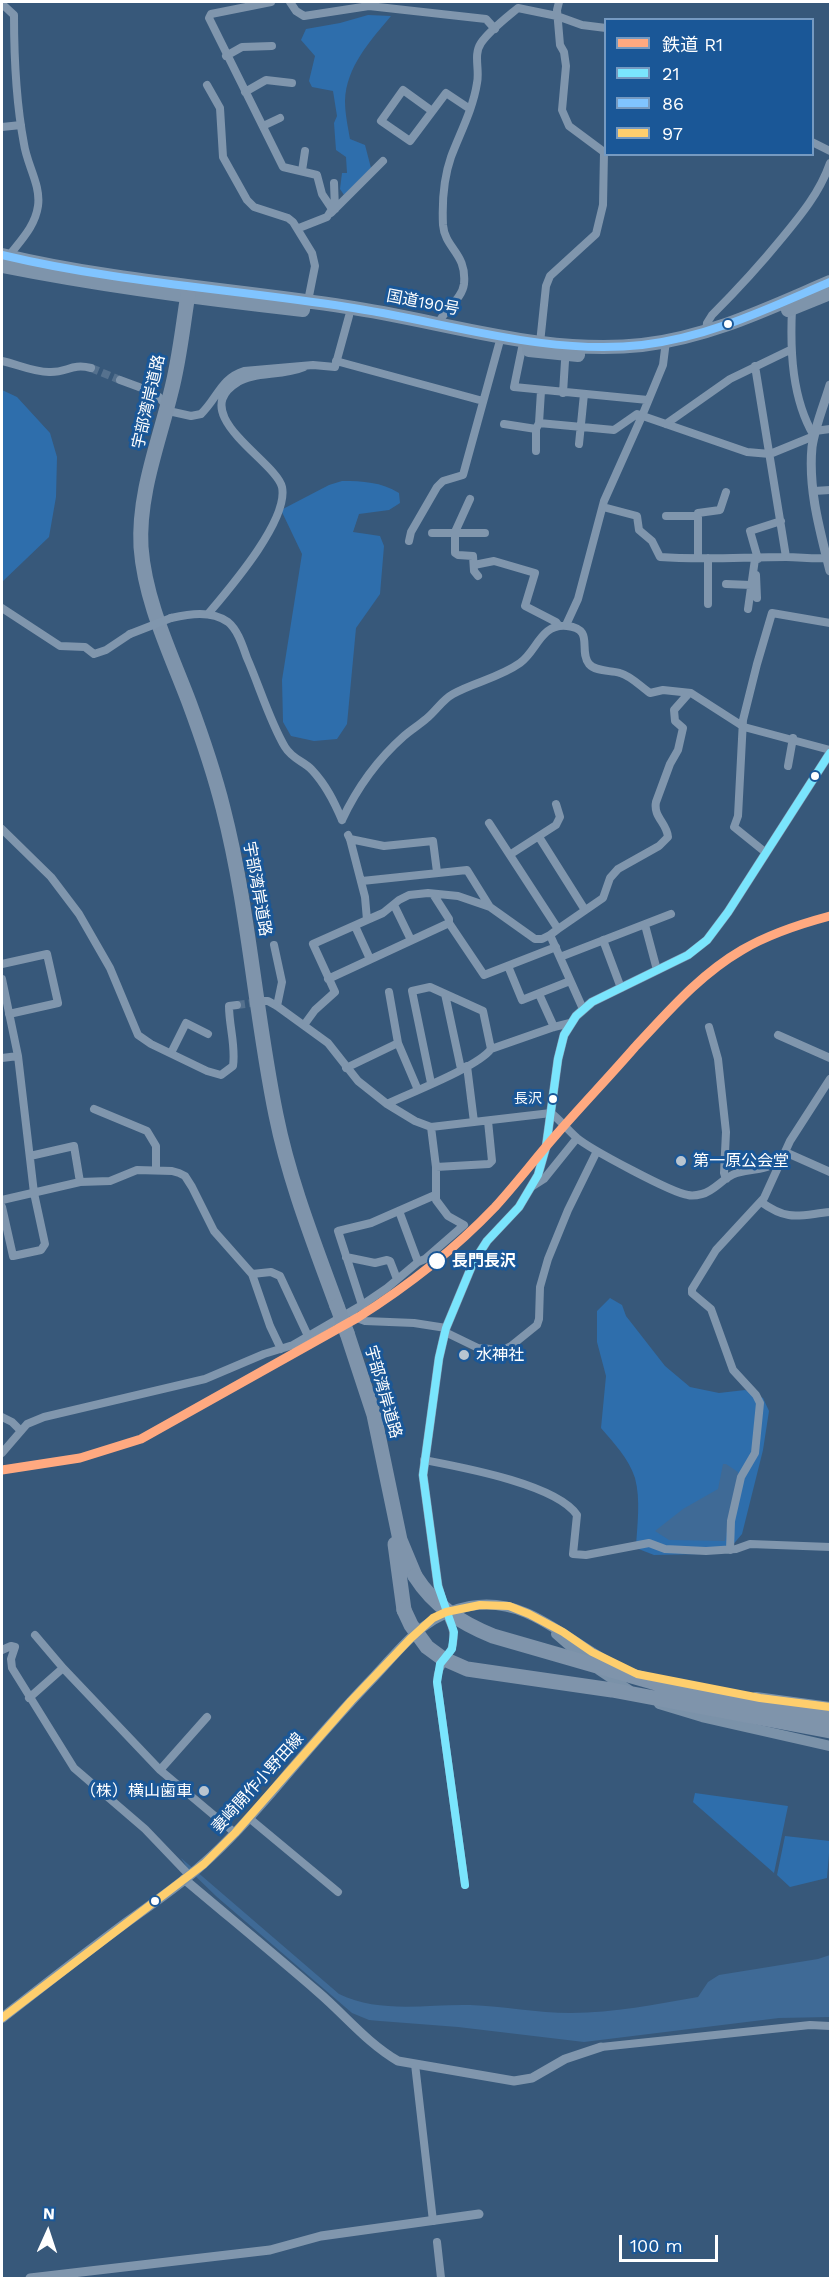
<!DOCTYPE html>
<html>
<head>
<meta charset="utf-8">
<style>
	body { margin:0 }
	#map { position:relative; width:832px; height:2280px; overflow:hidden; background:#37587a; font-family:"Work Sans","Noto Sans JP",sans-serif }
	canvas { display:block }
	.frame { position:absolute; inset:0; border:3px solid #fff; pointer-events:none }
	.legend { position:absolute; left:604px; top:18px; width:210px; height:138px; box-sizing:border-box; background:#1a5797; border:2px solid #769ac1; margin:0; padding:8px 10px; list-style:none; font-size:18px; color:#fff }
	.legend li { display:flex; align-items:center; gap:12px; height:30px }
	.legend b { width:30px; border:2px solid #769ac1 }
	.north { position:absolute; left:18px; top:2202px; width:60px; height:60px; -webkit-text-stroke:4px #1a5797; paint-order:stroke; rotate:3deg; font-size:16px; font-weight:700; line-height:24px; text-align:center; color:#fff }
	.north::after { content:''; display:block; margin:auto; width:21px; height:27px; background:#fff; clip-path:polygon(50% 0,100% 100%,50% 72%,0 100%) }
	.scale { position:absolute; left:619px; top:2235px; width:99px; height:27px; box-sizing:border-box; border:3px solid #fff; border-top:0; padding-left:8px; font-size:18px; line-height:21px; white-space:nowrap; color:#fff; -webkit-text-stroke:4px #1a5797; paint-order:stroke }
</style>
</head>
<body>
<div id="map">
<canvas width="832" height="2280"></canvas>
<div class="frame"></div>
<ul class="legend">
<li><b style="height:8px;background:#ffa980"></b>鉄道 R1</li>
<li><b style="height:8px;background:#7ae5fd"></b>21</li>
<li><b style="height:8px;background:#80c4ff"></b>86</li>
<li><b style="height:8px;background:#fece6d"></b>97</li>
</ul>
<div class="north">N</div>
<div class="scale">100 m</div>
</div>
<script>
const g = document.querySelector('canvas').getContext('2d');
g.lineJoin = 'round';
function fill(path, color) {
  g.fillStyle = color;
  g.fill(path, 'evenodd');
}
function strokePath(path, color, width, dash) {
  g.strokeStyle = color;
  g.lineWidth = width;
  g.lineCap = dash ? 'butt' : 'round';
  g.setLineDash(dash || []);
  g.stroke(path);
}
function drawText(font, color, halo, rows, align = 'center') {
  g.font = font + ' "Work Sans","Noto Sans JP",sans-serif';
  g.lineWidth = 6;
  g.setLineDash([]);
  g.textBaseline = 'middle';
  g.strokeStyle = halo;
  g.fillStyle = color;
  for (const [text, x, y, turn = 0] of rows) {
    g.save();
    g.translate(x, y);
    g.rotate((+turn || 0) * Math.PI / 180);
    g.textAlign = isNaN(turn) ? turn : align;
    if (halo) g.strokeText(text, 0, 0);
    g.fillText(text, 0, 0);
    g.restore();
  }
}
fill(new Path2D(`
	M368,15l23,1c-21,25 -45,51 -46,85 0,13 3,26 5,38l15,6 6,23 -27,27 -4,-6 2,-16h5l-1,-16 -10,-7 -2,-27 3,-7 -4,-25 -21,-4 -3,-6 6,-25 -14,-16 5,-11 34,-6z
	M2,390l15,7 33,36 7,24 -1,40 -7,40 -47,45z
	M342,481c21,0 39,1 57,12l1,10 -11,7 -30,4 -6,18 27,4 4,10 -4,48 -24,34 -9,96 -10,15 -23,2 -23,-5 -8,-14 -1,-42 20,-126 -21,-44 48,-25z
	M610,1298l12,7 4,11 39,50 25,21 29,6 26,-3 18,8 6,13 -6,39 -21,84 -11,13 -29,7 -48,1 -18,-7c1,-22 5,-48 -1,-70 -6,-19 -21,-35 -34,-50l5,-52 -9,-34v-31z
	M695,1793l93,13 -14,67 -81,-71z
	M785,1836l45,5 -3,37 -37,9 -13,-12z`), '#2e6eac');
fill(new Path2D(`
	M723,1464h3l12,8v3l-13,66 -56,-1 -14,-9 28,-22 35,-20z
	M181,1858l158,136c41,20 88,10 131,11 34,1 67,8 101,8 43,0 85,-9 127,-16l10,-15 11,-7 99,-16 12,-4v62l-51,1 -195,24 -126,-15 -78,-6 -11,-1 -17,-7 -135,-116 -29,-28z`), '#3f6a96');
strokePath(new Path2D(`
	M91,368l29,12
	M139,387l15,8
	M237,1005l22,-3`), '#55718e', 8, [8, 4]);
strokePath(new Path2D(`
	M271,2l-60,12 -2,4 74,149 34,8 5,19 10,15 -5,8 -28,11
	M290,2l6,9 8,5 65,-10 117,13 9,10
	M2,4l12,11c0,43 2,87 10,129 3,21 17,41 14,62 -3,21 -18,35 -30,51
	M226,56l16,-9 30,-1
	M207,85l13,23 3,49 24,43 7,7 34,11 5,4 19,31 3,13 -7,35
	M245,92l21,-12 26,3
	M432,111l-29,-21 -22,31 29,20 36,-48 24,16
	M263,126l17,-8
	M2,127l19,-2
	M812,142l18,9
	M302,171l3,-20
	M334,183l1,26
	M331,213l52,-52
	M437,326c6,-16 25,-26 27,-42 3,-31 -19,-35 -21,-59 -1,-22 1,-48 8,-68 9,-24 22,-48 26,-74 3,-13 -4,-28 4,-40 9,-13 25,-25 37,-35l39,8 25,9 24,3
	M706,332l1,-9 5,-8c25,-25 48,-50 70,-77 19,-23 38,-46 48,-75
	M540,343l6,-57 4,-10 46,-42 7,-29 1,-53 -35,-26 -7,-16 4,-44 -2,-14 -4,-7 -3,-35 2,-8
	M522,348l-8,39 134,13
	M2,361c15,3 31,11 47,11 18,1 22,-9 42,-4
	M336,361l147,40
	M755,366l31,191
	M120,380l19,7
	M563,393l2,-32
	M154,395l5,2 4,5
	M173,412l18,4 10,-2c16,-15 20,-36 43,-43l69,-6 22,2 14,-51
	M539,423l75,7 23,-16 110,38 23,2 44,-18c-22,-37 -24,-85 -22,-127
	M504,424l32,5
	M666,424l64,-45 60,-29
	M815,431l15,-2
	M579,444l5,-50
	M536,451v-22l3,-6 2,-32
	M814,491l16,-1
	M470,499l-15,33v21l3,2 15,1 1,15 4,5
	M603,507l34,9 2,14 13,11 8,16c42,3 84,0 126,0 14,0 27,2 41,1
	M666,516h32
	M432,533h53
	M409,541l2,-9 26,-45 6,-6 20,-6 36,-131
	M698,558v-45l22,-3 6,-18
	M758,559l-8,-28 31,-10
	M474,565l20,-4 41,12 -10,33 31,16 3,4
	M756,575l1,23
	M726,584l25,1
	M708,604v-46
	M2,608l58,38 25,1 9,7 12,-4 24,-16
	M748,609l7,-50
	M208,614c21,-25 81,-94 74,-127 -6,-26 -97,-73 -44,-105 15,-10 45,-6 66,-15
	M171,618c18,-4 40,-8 57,4 10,8 15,25 19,36 12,27 23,64 38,89 8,13 19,14 27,23 14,15 22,31 30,50
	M566,625l12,-26 26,-98 38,-85 21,-51 3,-24
	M788,766l5,-28
	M342,820c15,-32 36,-61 62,-84 7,-6 15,-11 22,-17 10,-8 16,-19 27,-25 21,-12 46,-16 67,-31 17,-12 21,-40 47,-37 28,3 11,24 22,38 7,8 21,6 31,9 11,3 20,13 30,20l13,-3 28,3 53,34 86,23
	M489,823l69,106 -8,6 33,74
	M2,829l49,48 28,37 31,54 28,67 13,9 56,27 14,4 12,-9c3,-20 -4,-40 -4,-60l8,-1
	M539,837l46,73
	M350,839l34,7 49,-5 4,31
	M765,852l-31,-25 4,-11 5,-96 14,-56 15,-51 58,10
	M511,854l45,-29 4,-8 -4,-13
	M362,881l105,-11 23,37
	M433,894l16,25v4
	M394,905l17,35
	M367,920l16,-7 16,-13 10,-5 19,-2 30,3 32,11 45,32h7l8,-4
	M645,925l12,45
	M355,926l15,33
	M558,929l45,-31 7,-20 8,-9 41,-23 9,-9c-1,-14 -15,-20 -12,-35l14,-38 8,-14 5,-22 -8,-7 -1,-11 15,-17
	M603,940l18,48
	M274,945l8,37 -5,24
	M560,957l111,-43
	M2,964l45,-10 11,49 -49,11
	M508,966l14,34 48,-19
	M2,979l16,77 16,137 11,51 -4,6 -28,6 -11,-49
	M328,979l121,-56 35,52 72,-28
	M389,992l9,51 20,47
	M445,994l16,75
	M539,994l15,33
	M260,1001h8l9,5 51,37 30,38 29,23 28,17 16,6 120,-14c9,7 17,17 26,25 13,11 95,55 111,57 4,1 10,0 14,-1 13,-3 21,-17 35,-21 24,-7 30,1 48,-21
	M304,1025l11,-15 20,-18 -22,-48 54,-24 -2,-23 -15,-58 -2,-4
	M709,1027l9,32 8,73 -2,41 2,6
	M778,1035l52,23
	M171,1053l15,-30 22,11
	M2,1058l16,-2
	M467,1066l7,56
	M346,1068l52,-25
	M431,1083l-19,-92 18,-4 53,24 8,38
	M387,1104c23,-11 91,-37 104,-55l63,-22 16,-4
	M94,1109l53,22 9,15v24
	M785,1152l45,20
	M30,1156l44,-10 6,36
	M436,1167l53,-3 3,-3 -4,-40
	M533,1186l11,-7 33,-41
	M2,1200l78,-18 30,-1 27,-11 35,1 7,2 6,3 7,11 22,44 38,43 18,52 11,23
	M761,1202c28,20 38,13 69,10
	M399,1211l19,51
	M346,1257l29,6 12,-3 3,1 7,18
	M252,1274l19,-2 9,4 28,60
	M362,1305l-24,-74 33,-8 64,-28
	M351,1312l6,6 8,3 49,2 32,5
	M445,1332l33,16 25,2 8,-4 26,-21 2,-6 1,-32 8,-28 20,-49 29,-59
	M2,1417l10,5 9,9
	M2,1453l25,-29 17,-7 161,-38 59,-25 29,-9 69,-40 25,-17 31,-26 7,-3 39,-34 -16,-9 -12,-16v-33l-5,-40
	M424,1460c36,7 132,24 153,55l-4,39 13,1 63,-12 16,6 41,2 30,-2 14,-5 80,3
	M730,1550l1,-29 10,-44 14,-24 5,-50 -4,-8 -23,-25 -22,-61 -19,-16v-4l24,-39 48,-52 26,-57 40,-62
	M446,1613c2,6 7,13 7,19 4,24 -16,27 -16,50l28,203
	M35,1635l28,33 97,102 75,63
	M2,1650l9,-4 4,1 -4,12 1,9 62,100 71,61 44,46
	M29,1698l34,-30
	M160,1770l47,-53
	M249,1818l89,74
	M601,2047l209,-22 20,1
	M415,2064l18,157
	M437,2242l4,36`), '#8096ad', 8);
strokePath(new Path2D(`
	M830,385c-6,20 -15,41 -18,62 -4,42 8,84 18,124
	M444,1607l-6,-21 -15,-111 16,-117 7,-30 27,-65 14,-22 32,-34 19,-32 8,-28 12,-88 6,-24 12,-19 16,-14 96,-47 19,-15 21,-28 102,-159
	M184,1879c45,38 90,75 134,113 27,23 49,51 80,69l116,20 18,-3 33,-19 36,-12
	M30,2278l240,-28 51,-14 158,-22`), '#8096ad', 9);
strokePath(new Path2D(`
	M556,1634l31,27
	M599,1670l30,20
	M756,1697l74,10
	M659,1704l43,13 128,29
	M2,2018c41,-32 83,-65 125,-96 26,-19 53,-37 76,-58 25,-22 47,-47 69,-72 33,-39 66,-78 102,-115 30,-32 51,-63 96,-71 61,-11 100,40 151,62`), '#7b92a9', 10);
strokePath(new Path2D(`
	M2,255c113,27 229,34 345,52 96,14 197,49 295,38 68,-8 127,-37 188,-63
	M2,266c100,20 200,33 301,44
	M788,310l42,-17
	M529,350l49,5`), '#7e94ab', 14);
strokePath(new Path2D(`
	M189,288c-6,35 -9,70 -18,104 -12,50 -33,102 -30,155 4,54 29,105 48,155 13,35 25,70 34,106 26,101 32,205 53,307 13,65 38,128 61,191
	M347,1333l27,82 26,125 15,36
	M395,1544l9,66`), '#7f94ab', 15);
strokePath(new Path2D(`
	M130,634l41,-16`), '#8096ad', 8);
strokePath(new Path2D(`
	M337,1306l10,27
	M415,1576c19,30 46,47 78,60l170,49 167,33
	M404,1610l7,15 16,22 15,11 25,11 145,21 218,41`), '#7f94ab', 15);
strokePath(new Path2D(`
	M465,1885l-28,-203 3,-18 12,-15 2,-17 -16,-46 -15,-111 16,-117 7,-30 27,-65 14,-22 32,-34 19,-32 8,-28 12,-88 6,-24 12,-19 16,-14 96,-47 19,-15 21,-28 102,-159`), '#7ae5fd', 8);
strokePath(new Path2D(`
	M2,255c113,27 229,34 345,52 96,14 197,49 295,38 68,-8 127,-37 188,-63`), '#80c4ff', 8);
strokePath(new Path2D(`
	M2,2018l202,-154 31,-31 116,-132 59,-62 23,-21 13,-6 34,-7 29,1 20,8 34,18 29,20 45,22 123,24 70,9`), '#fece6d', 8);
strokePath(new Path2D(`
	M2,1470l78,-12 61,-19 216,-121c51,-32 96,-67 138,-111 21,-23 40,-48 61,-72 26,-30 53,-58 79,-88 33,-35 64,-72 107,-97 27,-16 58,-26 88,-34`), '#ffa980', 9);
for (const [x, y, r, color] of [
	[728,324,5,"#fff"],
	[815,776,5,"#fff"],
	[553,1099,5,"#fff"],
	[681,1161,6,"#b9c5d0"],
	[437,1261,9,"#fff"],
	[464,1355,6,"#b9c5d0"],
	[204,1791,6,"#b9c5d0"],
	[155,1901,5,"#fff"]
]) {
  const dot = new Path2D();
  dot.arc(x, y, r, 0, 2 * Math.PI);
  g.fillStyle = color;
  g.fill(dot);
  strokePath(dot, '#1a5797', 2);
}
drawText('14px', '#fff', '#1a5797', [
	["長沢",542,1099]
], 'right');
drawText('16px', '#fff', '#1a5797', [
	["国道190号",423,303,11],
	["宇部湾岸道路",149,402,-77],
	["宇部湾岸道路",257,889,80],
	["宇部湾岸道路",383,1392,74],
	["妻崎開作小野田線",258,1783,-48]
]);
drawText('16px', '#fff', '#1a5797', [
	["第一原公会堂",693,1161],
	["水神社",476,1355],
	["（株）横山歯車",192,1791,"right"]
], 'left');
drawText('bold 16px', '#fff', '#1a5797', [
	["長門長沢",452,1261]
], 'left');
</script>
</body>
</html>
